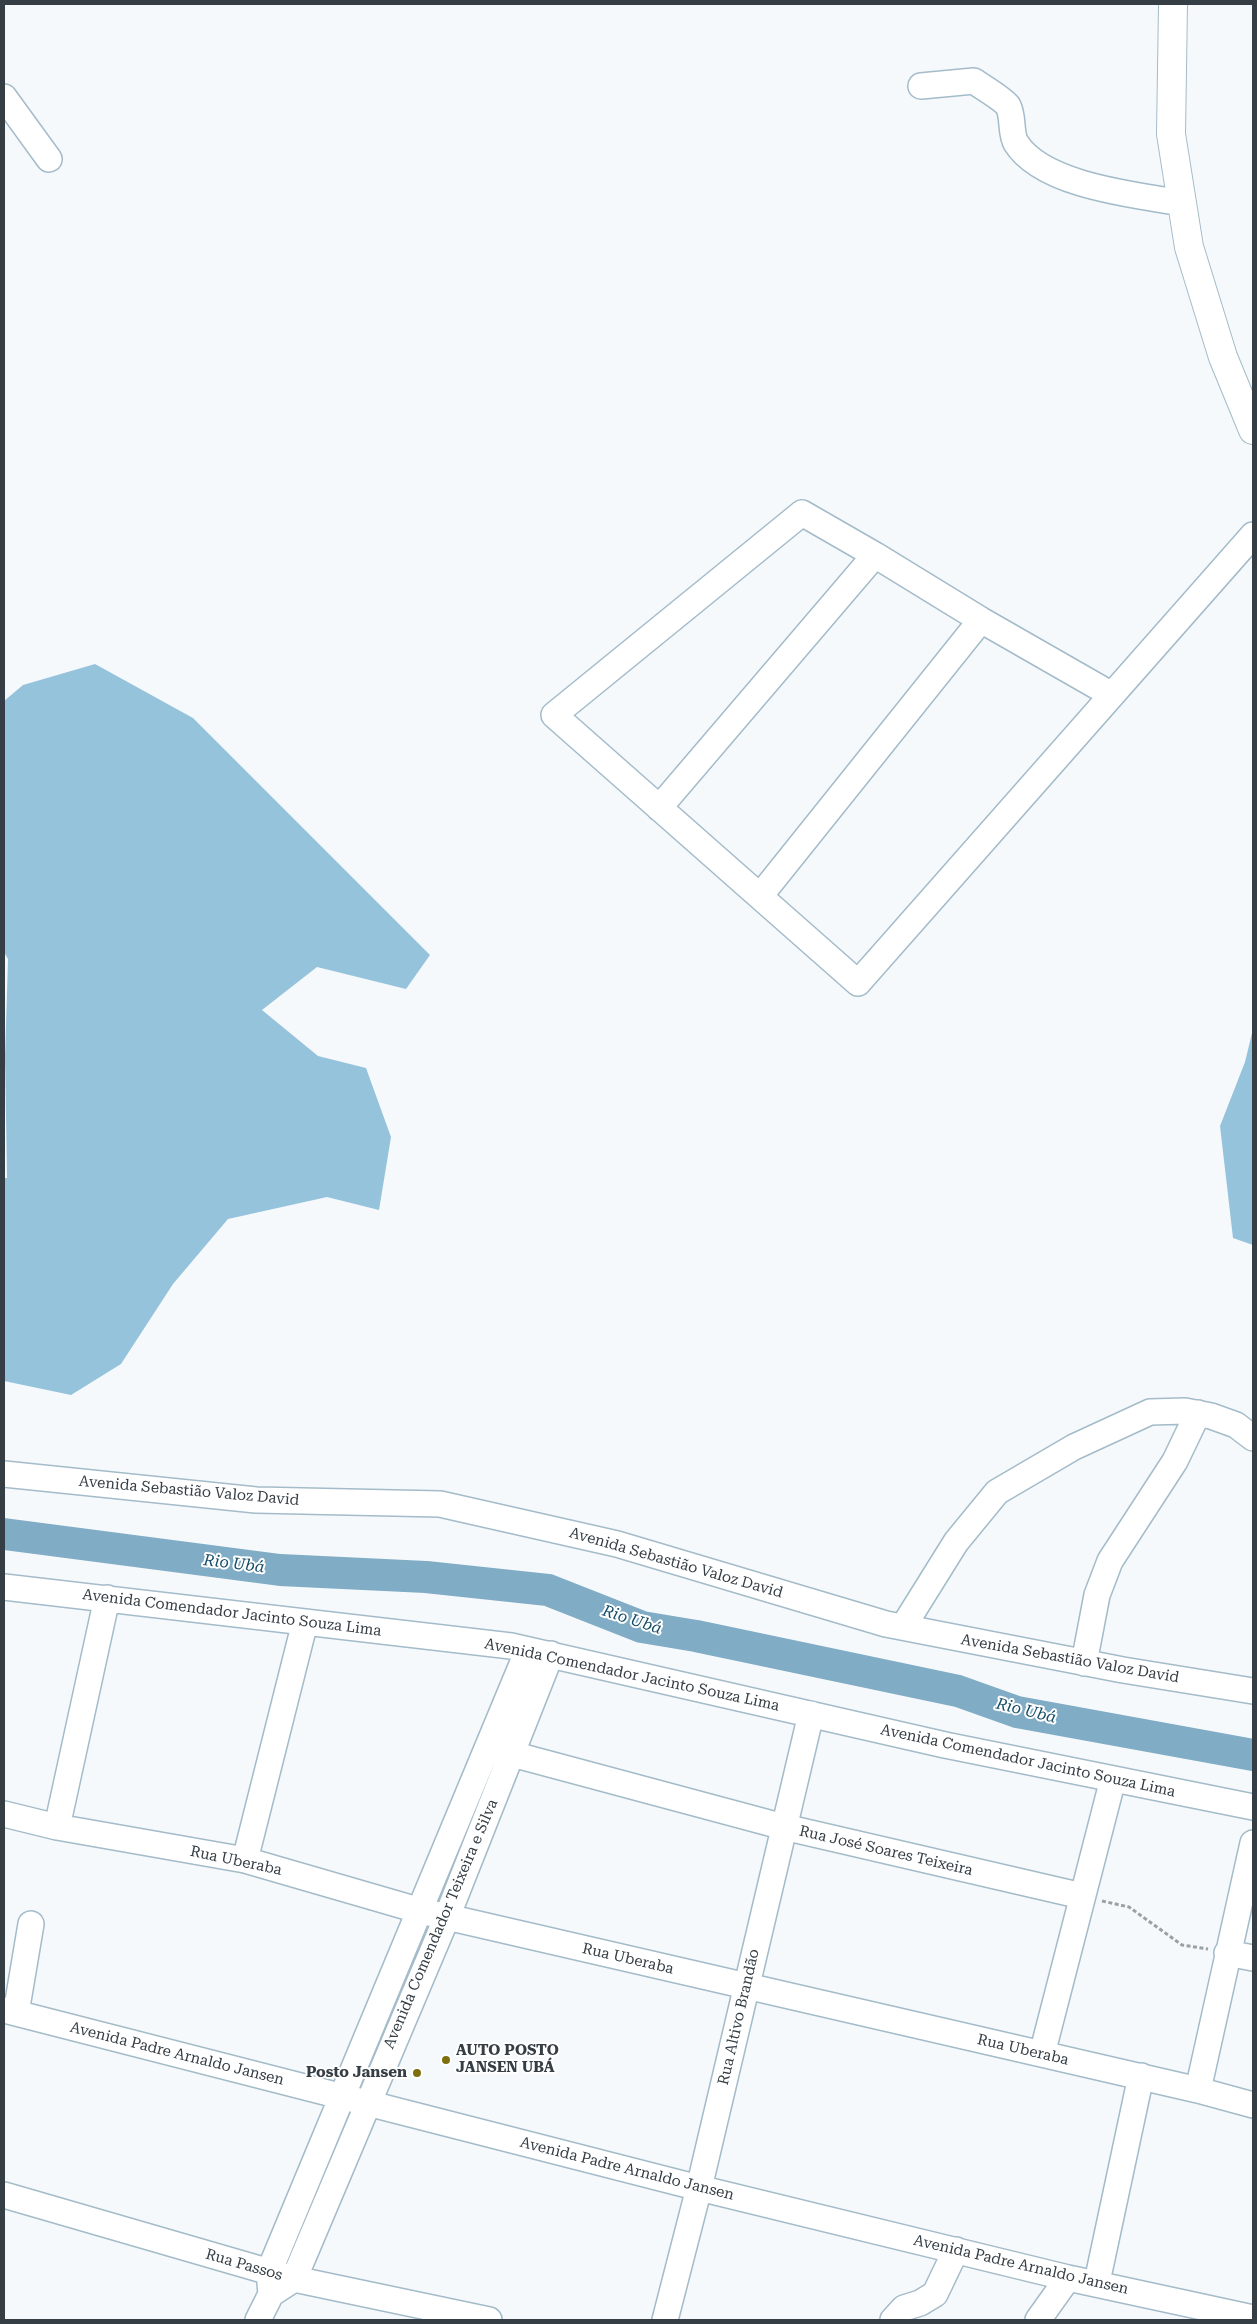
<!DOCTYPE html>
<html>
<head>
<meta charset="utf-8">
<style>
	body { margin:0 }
	#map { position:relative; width:1257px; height:2324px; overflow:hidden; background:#f5f9fc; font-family:"Roboto Serif",serif }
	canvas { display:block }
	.frame { position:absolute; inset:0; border:5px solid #353e44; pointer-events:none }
</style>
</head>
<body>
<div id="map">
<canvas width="1257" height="2324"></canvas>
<div class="frame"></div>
</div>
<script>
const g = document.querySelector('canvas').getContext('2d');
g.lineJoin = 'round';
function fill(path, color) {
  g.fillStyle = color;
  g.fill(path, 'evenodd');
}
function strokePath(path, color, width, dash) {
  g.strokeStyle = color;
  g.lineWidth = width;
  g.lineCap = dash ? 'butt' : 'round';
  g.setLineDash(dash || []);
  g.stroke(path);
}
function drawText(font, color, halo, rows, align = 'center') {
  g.font = font + ' "Roboto Serif",serif';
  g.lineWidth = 4;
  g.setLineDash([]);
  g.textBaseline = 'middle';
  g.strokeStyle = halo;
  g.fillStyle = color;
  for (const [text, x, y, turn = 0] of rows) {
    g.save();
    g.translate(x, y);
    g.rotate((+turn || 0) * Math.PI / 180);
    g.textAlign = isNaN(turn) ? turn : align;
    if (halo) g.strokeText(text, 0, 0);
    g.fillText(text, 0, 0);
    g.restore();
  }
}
fill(new Path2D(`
	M95,664l98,54 237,237 -24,34 -89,-22 -55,43 56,46 48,12 25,69 -12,73 -52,-13 -99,22 -55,65 -52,80 -50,31 -67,-14v-203h3l-2,-121 3,-98 -4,-7v-251l19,-16z
	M1253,1029v216l-20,-7 -13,-112 25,-64z`), '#96c3dc');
strokePath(new Path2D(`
	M4,1534l276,36 146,7 122,13 94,37 54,9 262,55 59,21 236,43`), '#80acc5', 32);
const minor = new Path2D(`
	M921,86l53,-5c8,6 29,18 34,25 6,11 2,27 8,37 27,43 120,52 166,60
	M4,97l45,62
	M1112,695l-131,-75 -106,-65 -73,-42 -248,202 304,268 395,-448
	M659,808l216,-253
	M760,896l221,-276
	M4,1474l252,26 184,4 177,40 269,80 237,46 130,21
	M4,1587l507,59 434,99 308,62
	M903,1627l53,-85 41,-50 77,-45 76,-35 35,-1 26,5 25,9 17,13
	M1084,1663l13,-68 13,-34 65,-100 23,-48
	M512,1754l272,73 298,69
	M4,1814l53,13 188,33 176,51 777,179 55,15
	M57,1827l50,-229
	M245,1860l60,-238
	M1227,1953l26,5
	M4,2010l695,178 369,90 185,40
	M16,2013l15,-89
	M1042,2054l71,-275
	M1198,2090l55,-247
	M4,2195l290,84 195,41
	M1097,2282l44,-206
	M271,2294l23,-15 153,-362 104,-263
	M258,2320l13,-26 -2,-22 259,-622
	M665,2320l34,-132 112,-474
	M893,2320l11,-12 16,-5 15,-9 21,-44
	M1038,2320l30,-42`);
const major = new Path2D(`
	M1173,4l-2,130 18,113 34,110 30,73`);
strokePath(minor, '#a4bbc9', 28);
strokePath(major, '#a4bbc9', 30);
strokePath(new Path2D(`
	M1102,1901l27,6 53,38 26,4`), '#9aa1a5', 3, [4, 2.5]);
strokePath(minor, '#fff', 25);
strokePath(major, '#fff', 28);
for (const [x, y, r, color] of [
	[446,2060,5,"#7d6f0d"],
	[417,2073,5,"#7d6f0d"]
]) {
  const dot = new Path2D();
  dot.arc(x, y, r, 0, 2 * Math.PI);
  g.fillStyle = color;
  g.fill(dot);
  strokePath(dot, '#fff', 2);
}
drawText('15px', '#353e44', '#fff', [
	["Avenida Sebastião Valoz David",189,1491,5],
	["Avenida Sebastião Valoz David",676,1563,16],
	["Avenida Comendador Jacinto Souza Lima",232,1613,7],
	["Avenida Sebastião Valoz David",1070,1659,10],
	["Avenida Comendador Jacinto Souza Lima",632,1675,12],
	["Avenida Comendador Jacinto Souza Lima",1028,1761,12],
	["Rua José Soares Teixeira",886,1851,13],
	["Rua Uberaba",236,1861,12],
	["Avenida Comendador Teixeira e Silva",441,1924,-67],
	["Rua Uberaba",628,1959,13],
	["Rua Altivo Brandão",739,2017,-77],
	["Rua Uberaba",1023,2050,13],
	["Avenida Padre Arnaldo Jansen",177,2054,14],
	["Avenida Padre Arnaldo Jansen",627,2169,14],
	["Rua Passos",244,2265,16],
	["Avenida Padre Arnaldo Jansen",1021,2265,13]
]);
drawText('bold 15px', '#353e44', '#fff', [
	["AUTO POSTO",456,2051],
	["JANSEN UBÁ",456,2068],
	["Posto Jansen",407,2073,"right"]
], 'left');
drawText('italic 16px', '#154c67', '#fff', [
	["Rio Ubá",234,1564,7],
	["Rio Ubá",632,1620,18],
	["Rio Ubá",1026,1711,14]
]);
</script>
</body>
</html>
